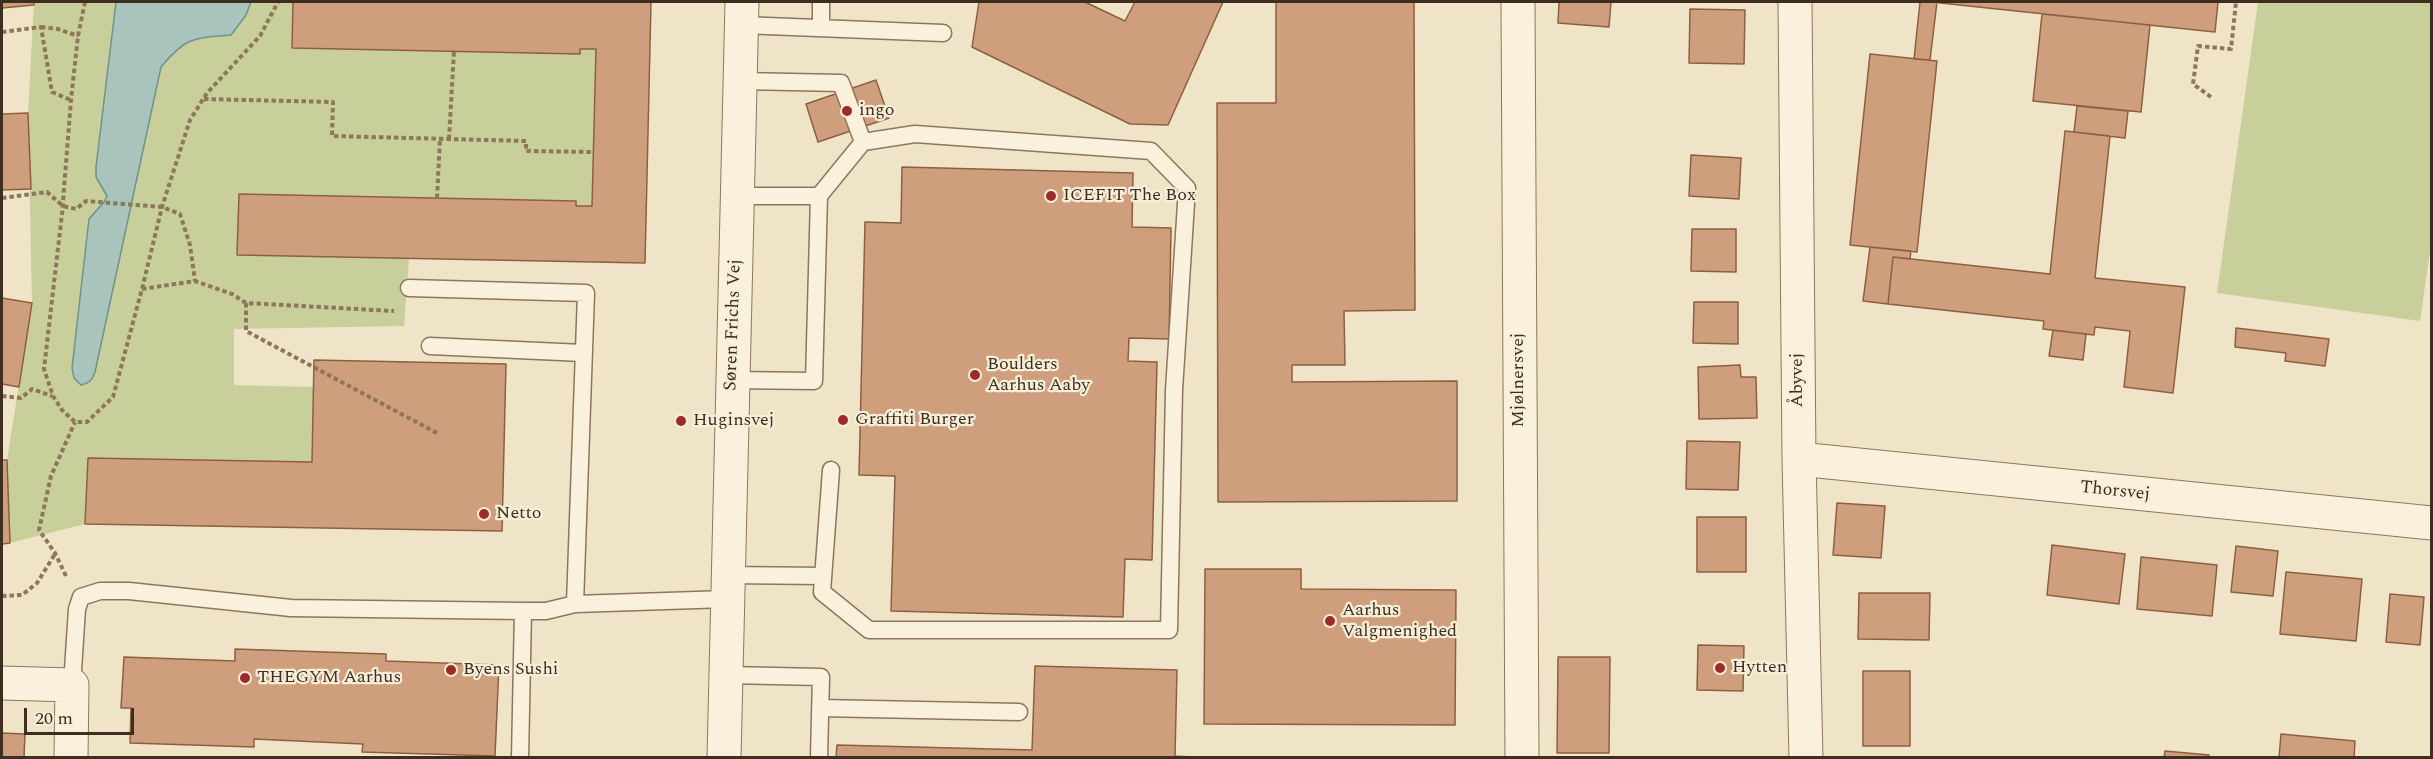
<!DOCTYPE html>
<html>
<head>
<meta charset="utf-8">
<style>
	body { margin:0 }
	#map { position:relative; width:2433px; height:759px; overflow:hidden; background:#f0e4c8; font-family:Spectral,serif }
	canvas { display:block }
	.frame { position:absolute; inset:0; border:3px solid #3d2e20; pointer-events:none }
	.scale { position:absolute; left:24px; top:708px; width:110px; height:27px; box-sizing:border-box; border:3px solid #3d2e20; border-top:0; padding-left:8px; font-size:18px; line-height:21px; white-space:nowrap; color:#3d2e20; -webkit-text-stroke:4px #f7eed8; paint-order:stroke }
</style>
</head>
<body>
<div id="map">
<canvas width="2433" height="759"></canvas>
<div class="frame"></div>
<div class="scale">20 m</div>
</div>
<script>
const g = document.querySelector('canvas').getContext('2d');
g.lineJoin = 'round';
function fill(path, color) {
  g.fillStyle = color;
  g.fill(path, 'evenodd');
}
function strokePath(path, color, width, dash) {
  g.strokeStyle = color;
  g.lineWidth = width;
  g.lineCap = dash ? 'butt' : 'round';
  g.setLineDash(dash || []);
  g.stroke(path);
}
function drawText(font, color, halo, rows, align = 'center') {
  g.font = font + ' Spectral,serif';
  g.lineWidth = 4.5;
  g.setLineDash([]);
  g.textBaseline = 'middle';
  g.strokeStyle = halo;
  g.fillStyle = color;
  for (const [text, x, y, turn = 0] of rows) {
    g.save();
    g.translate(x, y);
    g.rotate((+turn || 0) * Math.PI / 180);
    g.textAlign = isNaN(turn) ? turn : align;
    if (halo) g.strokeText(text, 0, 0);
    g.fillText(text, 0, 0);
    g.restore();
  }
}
fill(new Path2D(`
	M34,2h259v46l286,6 1,-5h16l-4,157h-16l-1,-5 -336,-7 -2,61 172,4 -5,67 -170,3v56l80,2 -2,75 -224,-3 -3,65 -75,19 -3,-83 25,-157 -4,-190z
	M2258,2h173l1,235 -12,84 -203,-28z`), '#c9cf9b');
const water = new Path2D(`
	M116,2h135l-5,13 -15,20c-38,3 -45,2 -70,32l-66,305c-3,8 -5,11 -14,13l-7,-7 -2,-10 17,-149 15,-17 3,-6 -11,-19v-10z`);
fill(water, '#a9c4bc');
strokePath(water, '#6f938a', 1.5);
const building = new Path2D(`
	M2,2h32v3l-32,3z
	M293,2h358l-6,261 -408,-8 2,-61 337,7v5h16l4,-157h-16v5l-288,-6z
	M979,2h106l40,19 10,-19h88l-55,123 -38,-1 -158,-77z
	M1276,2h138l1,308 -71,1 1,54h-53v17l165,-1v120l-239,1 -1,-399h59z
	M1559,2h52l-2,25 -51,-4z
	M1920,2h17l-7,58 -16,-1z
	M1931,2h287l-3,30z
	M1690,9l55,1 -1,54 -55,-1z
	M2042,14l108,11 -9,87 -108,-11z
	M1870,54l67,7 -20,191 -67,-7z
	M876,80l13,38 -71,24 -12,-38z
	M2077,106l51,5 -3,27 -51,-6z
	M28,113l3,76 -29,1v-76z
	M2065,131l45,5 -15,142 90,9 -12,106 -49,-6 6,-56 -35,-4 -1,8 -51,-6 1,-8 -156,-17 5,-47 157,17z
	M1691,155l50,3 -2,41 -50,-3z
	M902,167l231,6 -1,54 39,1 -2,111 -40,-1 -1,23 29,1 -5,198 -27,-1 -2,58 -232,-6 4,-135 -36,-1 6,-253 36,1z
	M1692,229h44v43l-45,-1z
	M1870,247l41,4 -1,8 -17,-2 -5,47 -25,-3z
	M2,298l30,5 -13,84 -17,-3z
	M1694,302h44v42l-45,-1z
	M2236,328l93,11 -4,27 -40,-5 1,-8 -51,-6z
	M2053,330l33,4 -3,26 -34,-4z
	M314,360l192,4 -4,167 -417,-7 3,-66 224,4z
	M1740,365l1,12h15l1,41 -58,1 -1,-52z
	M1687,441l53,1 -2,48 -52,-1z
	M2,460h5l3,83 -8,1z
	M1837,503l48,3 -4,52 -48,-3z
	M1697,517h49v55h-49z
	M2052,545l73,9 -6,50 -72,-9z
	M2236,546l42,5 -5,45 -42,-4z
	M2141,557l76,8 -5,51 -75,-7z
	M1205,569h96v20l155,1 -1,135 -251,-1z
	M2286,572l76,7 -6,62 -76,-7z
	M1859,593h71l-1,47 -71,-1z
	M2390,594l34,3 -4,48 -34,-3z
	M1698,645l46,1 -1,45 -46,-1z
	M235,649l151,5v7l113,4 -4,91 -133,-4 1,-8 -109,-5v8l-124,-4 1,-35h-10l3,-51 111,4z
	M1558,657h52l-1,96h-52z
	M1035,666l142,4 -2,86 32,2h-371l1,-13 195,5z
	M1863,671h47v75h-47z
	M2,733l23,1 -1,24h-22z
	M2281,734l74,7 -1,17h-75z
	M2165,751l44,4 -1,3h-44z`);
fill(building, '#cf9f7d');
strokePath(building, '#8d5f41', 1.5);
const service = new Path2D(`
	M742,25l201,8
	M821,27v-25
	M738,196h81l44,-54 -22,-59 -100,-2
	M409,288l177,5 -11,311
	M430,346l153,7
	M732,380l82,1 5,-185
	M831,470l-9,122 47,38h300l5,-240 13,-202 -36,-37 -236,-17 -52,8
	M728,575l95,1
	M726,675l95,2 -2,81
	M72,685l5,-76 4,-12 19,-6h29l162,17 232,3h23l29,-7 152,-5
	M820,708l199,4
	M520,758l3,-147`);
const minor = new Path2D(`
	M1518,2l4,756
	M1795,2l4,457 7,299
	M1799,459l633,64
	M2,683l70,2 -1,73`);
const tertiary = new Path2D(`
	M724,758l18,-756`);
strokePath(service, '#8d765c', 19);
strokePath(minor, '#8d765c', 35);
strokePath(tertiary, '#8d765c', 35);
strokePath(new Path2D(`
	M85,2l-7,34 -7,64 -9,114 -18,155 9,27 9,14 13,12h12l26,-25 29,-108 20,-82 28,-87 17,-27 53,-57 18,-34
	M41,27l17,2 20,7
	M2,32l39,-5 11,65 19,8
	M2211,97l-18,-13 5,-38 33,3 5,-47
	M204,99l129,3 -1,34 194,5v10l68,1
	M449,139l5,-88
	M2,198l45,-6 16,14 13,3 10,-8 76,6 18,7 10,31 5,36
	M437,198l3,-59
	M142,289l53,-8 37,13 14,9 148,8
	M246,303v28l191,102
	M2,396l19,2 11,-9 20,7
	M66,576l-11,-23 -16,-23 12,-54 24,-54
	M2,596l20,-1 15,-12 18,-29`), '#8d765c', 4, [4.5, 3]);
strokePath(service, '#faf1dc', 16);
strokePath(minor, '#faf1dc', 33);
strokePath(tertiary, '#faf1dc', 33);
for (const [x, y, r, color] of [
	[847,111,6,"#9e2a2b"],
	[1051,196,6,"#9e2a2b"],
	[975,375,6,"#9e2a2b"],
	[843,420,6,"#9e2a2b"],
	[681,421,6,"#9e2a2b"],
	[484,514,6,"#9e2a2b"],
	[1330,621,6,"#9e2a2b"],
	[1720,668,6,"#9e2a2b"],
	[451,670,6,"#9e2a2b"],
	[245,678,6,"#9e2a2b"]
]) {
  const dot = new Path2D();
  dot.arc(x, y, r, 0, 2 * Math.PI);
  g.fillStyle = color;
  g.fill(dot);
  strokePath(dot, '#f7eed8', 2);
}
drawText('18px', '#3d2e20', '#f7eed8', [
	["ingo",859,111],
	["ICEFIT The Box",1063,196],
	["Boulders",987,365],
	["Aarhus Aaby",987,386],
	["Graffiti Burger",855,420],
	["Huginsvej",693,421],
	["Netto",496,514],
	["Aarhus",1342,611],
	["Valgmenighed",1342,632],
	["Hytten",1732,668],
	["Byens Sushi",463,670],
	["THEGYM Aarhus",257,678]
], 'left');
drawText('18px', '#3d2e20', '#f7eed8', [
	["Søren Frichs Vej",734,325,-88],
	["Mjølnersvej",1519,380,-90],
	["Åbyvej",1798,380,-90],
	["Thorsvej",2115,492,6]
]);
</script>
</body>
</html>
